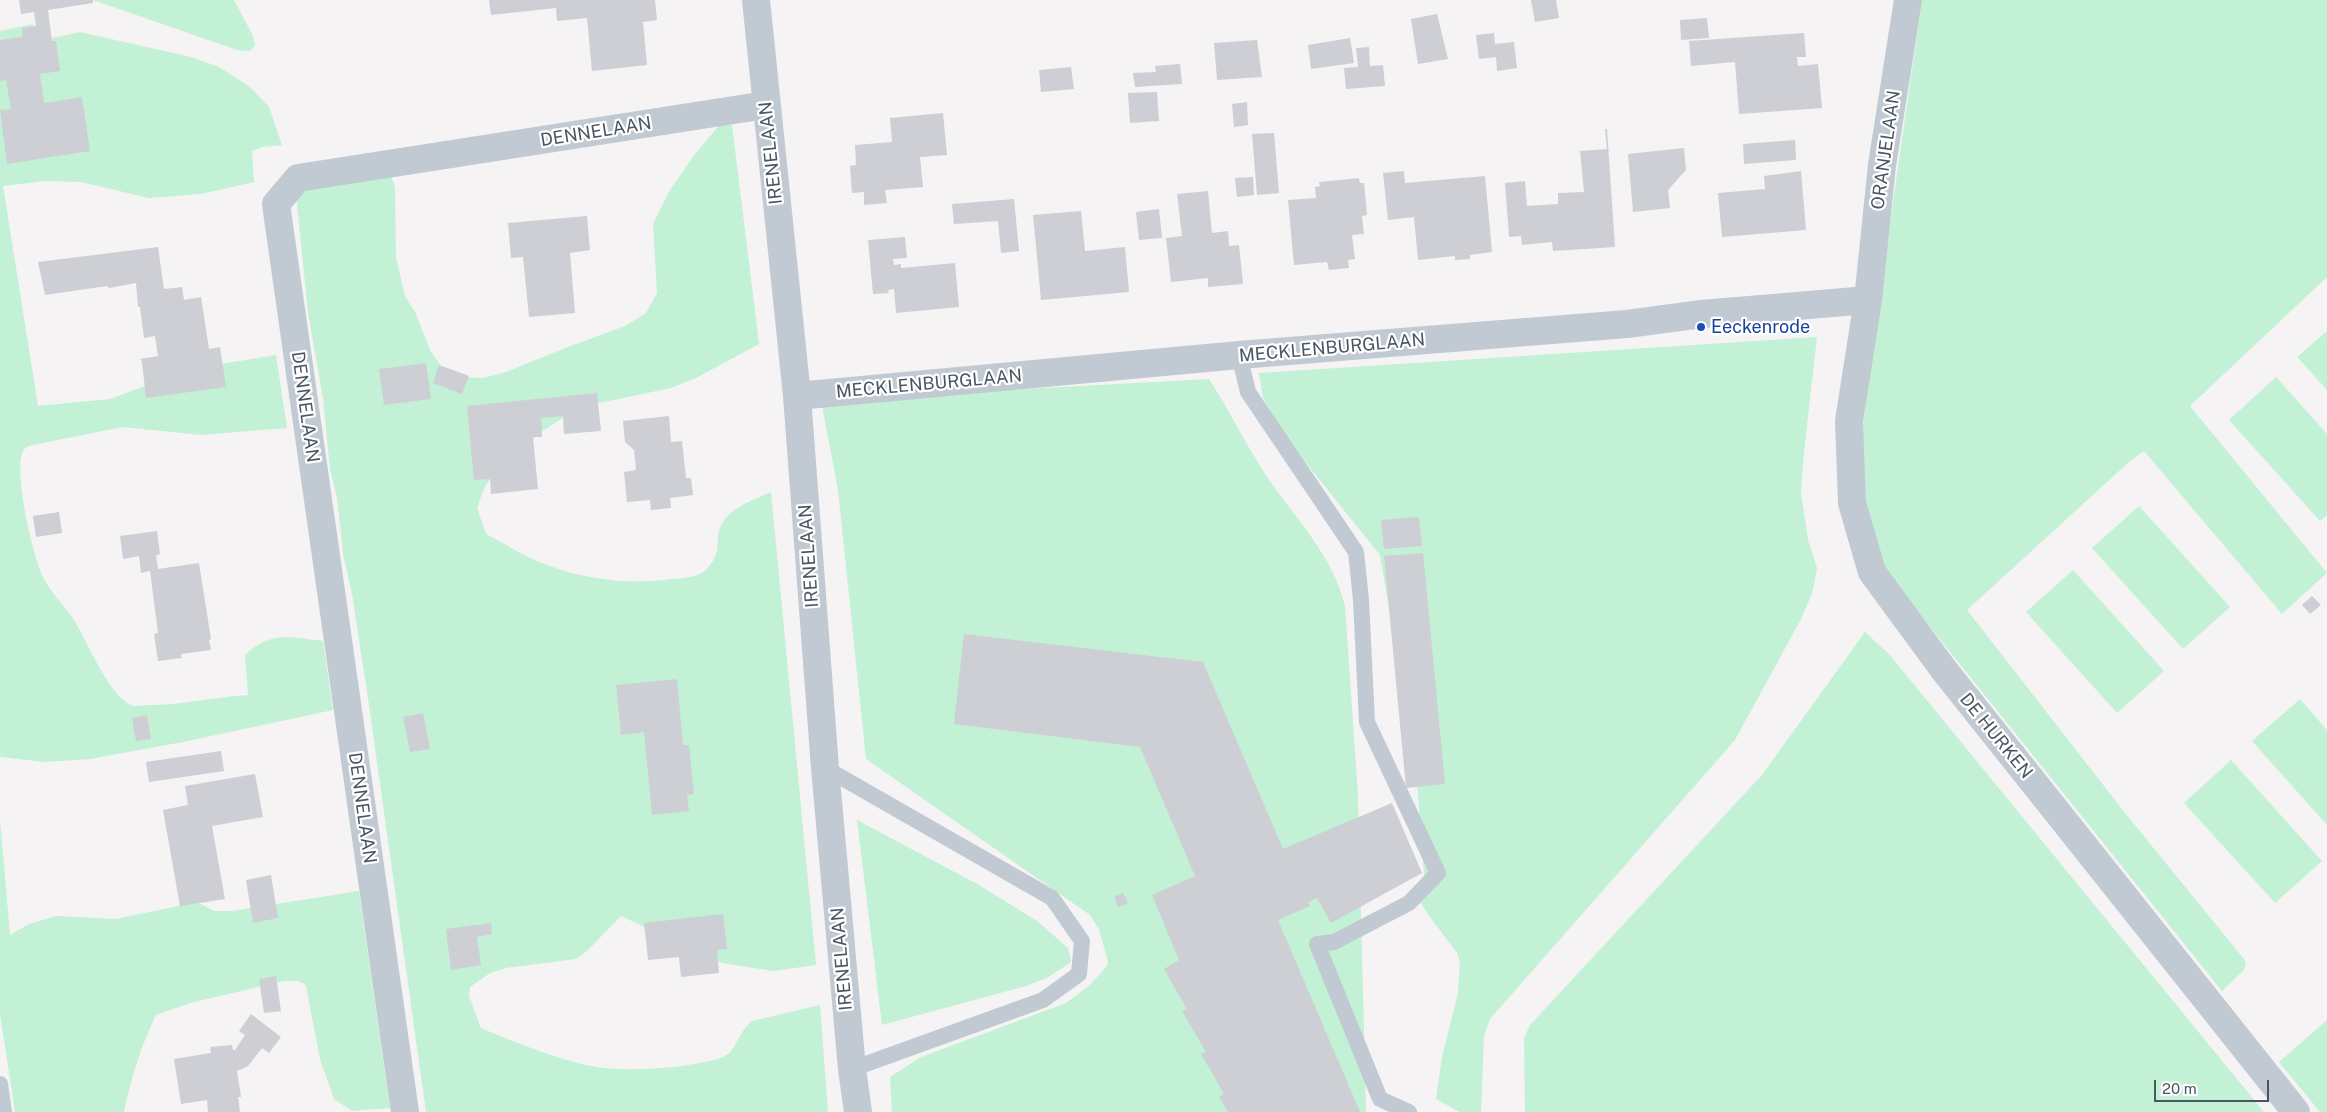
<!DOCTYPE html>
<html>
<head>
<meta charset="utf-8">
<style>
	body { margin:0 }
	#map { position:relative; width:2327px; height:1112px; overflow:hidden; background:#f5f3f3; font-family:"Public Sans",sans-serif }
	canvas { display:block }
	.scale { position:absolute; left:2154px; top:1080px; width:115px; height:22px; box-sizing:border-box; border:2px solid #4a5661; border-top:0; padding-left:6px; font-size:15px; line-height:18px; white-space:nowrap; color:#4a5661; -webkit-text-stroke:4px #fff; paint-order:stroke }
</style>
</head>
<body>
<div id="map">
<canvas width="2327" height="1112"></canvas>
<div class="scale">20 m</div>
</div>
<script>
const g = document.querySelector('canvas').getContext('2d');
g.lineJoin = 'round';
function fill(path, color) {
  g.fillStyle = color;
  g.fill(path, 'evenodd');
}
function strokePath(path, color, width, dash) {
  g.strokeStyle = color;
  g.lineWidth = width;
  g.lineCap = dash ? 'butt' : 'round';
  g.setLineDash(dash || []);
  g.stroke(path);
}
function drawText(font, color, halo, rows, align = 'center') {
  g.font = font + ' "Public Sans",sans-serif';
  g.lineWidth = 4.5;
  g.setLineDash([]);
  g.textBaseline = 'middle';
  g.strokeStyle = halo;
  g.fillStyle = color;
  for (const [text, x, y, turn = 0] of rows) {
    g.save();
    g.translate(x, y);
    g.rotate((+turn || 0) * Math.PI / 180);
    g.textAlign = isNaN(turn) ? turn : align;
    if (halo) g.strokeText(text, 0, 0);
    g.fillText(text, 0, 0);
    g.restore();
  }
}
fill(new Path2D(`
	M93,0h141l19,36 2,9 -5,6 -13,-1z
	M1922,0h405v277l-137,129 137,167 -45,41 -138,-163 -15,11 -162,148 158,203 119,146 2,5 -2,6 -22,21 -332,-414 -21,-36 -10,-83 18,-145z
	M33,24l5,17 42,-9 111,25 28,10 31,20 19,20 13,38 -20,2 -10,4 2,31 -53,12 -52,4 -68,-16 -36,-1 -42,5 35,220 72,-7 80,-30 86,-14 11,73 -86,7 -78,-8 -95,19c0,0 -5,4 -5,5 -10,20 10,106 20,126 7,15 20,27 29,40 15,22 35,77 59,88 5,2 13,0 19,0 33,0 64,-8 98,-10l-3,-40c26,-25 46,-17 78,-14l10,69 -150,32 -93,17 -45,3 -45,-5v-726z
	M721,123l11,2 27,219 -63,34 -25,10 -72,15 -33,13 -22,14 -39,31 -20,25 -8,22 9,26c20,10 40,24 61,31 39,15 85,20 126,14 10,-1 26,-2 33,-9 17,-19 8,-23 14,-42 7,-20 34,-28 51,-36l45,473 -42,6 -52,-8 -101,-47 -34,35 -11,8 -70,9 -16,5 -20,14 -1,9 12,32c34,14 79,33 115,39 27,4 65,2 92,-2 13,-3 28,-3 40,-11 9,-7 12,-24 24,-33l68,-16 8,107h-402l-57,-407 -17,-111 -9,-40 -6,-57 -7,-28 -7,-70 -15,-87 -12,-117 6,-6 88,-16 5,14 1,70 9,39 10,16 16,40 13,18 18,7 21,1 23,-6 62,-25 57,-21 21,-13 11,-20 -4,-69 17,-34 25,-36z
	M2327,331v59l-30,-33z
	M1817,337l-13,115 -3,40 7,48 9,28 -5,26 -12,27 -65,119 -245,279 -6,17 -3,76h-21l-24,-13 6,-42 16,-64 2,-31 -3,-9 -30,-40 -14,-23 11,-14 -8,-106 -36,-215 -94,-117 -23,-40 -4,-25z
	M2276,377l51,57v81l-7,6 -91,-101z
	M1209,379c20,31 36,64 56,95 29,43 68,81 80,132l13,189 8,317h-474l-2,-35 31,-20 145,-54 24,-18 17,-19 1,-4 -9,-33 -9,-14 -224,-156 -28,-269 -17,-90z
	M2139,506l91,101 -47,42 -91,-101z
	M2073,570l91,101 -47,42 -91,-101z
	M1865,632l24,22 375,458h-739l-1,-74 6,-13 232,-250z
	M2300,699l27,31v95l-75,-84z
	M2231,760l91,101 -47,42 -91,-100z
	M0,819l10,116 19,-11 27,-8 60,3 81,-17 17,9h18l127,-20 31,217 -38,3 -18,-12 -14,-40 -14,-73c-6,-7 -14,-5 -22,-5l-94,22 -34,12c-15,31 -25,63 -32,97h-109l-15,-98z
	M857,820l122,65 58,36 31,27 3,14 -24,16 -21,8 -144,39z
	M2327,1020v92h-7l-41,-50z`), '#c3f1d5');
fill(new Path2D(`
	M19,0h74v3l-45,7 4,31h4l4,30 -20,3 4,29 38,-6 8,54 -83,13 -7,-54 11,-1 -5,-29 -6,1v-41l22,-3v-9l14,-2 -2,-14 -13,2z
	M489,0h166l2,20 -14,2 4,43 -55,6 -5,-53 -30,3 -1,-13 -65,7z
	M1531,0h25l3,18 -24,4z
	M1437,14l11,45 -30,5 -7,-45z
	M1707,18l2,20 -28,2 -1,-20z
	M1494,33l1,11 19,-2 3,26 -20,3 -1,-14 -17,2 -3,-24z
	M1804,33l2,24h-9l1,9 20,-2 4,44 -83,6 -4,-52 -44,4 -2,-25z
	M1350,38l4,25 -43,6 -3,-24z
	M1257,40l5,37 -45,3 -3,-37z
	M1369,47l1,19 13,-1 2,21 -39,3 -2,-21 14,-1 -2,-19z
	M1180,64l2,20 -47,3 -2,-14 23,-1 -1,-6z
	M1071,67l3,22 -33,3 -2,-22z
	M1157,92l2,29 -29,2 -2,-30z
	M1247,102l1,23 -14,2 -2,-23z
	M943,113l4,42 -27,2 3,30 -38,3 2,13 -23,2v-13l-12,1 -2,-27 6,-1 -1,-20 37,-3 -2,-24z
	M1605,129h2l8,118 -62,4 -1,-9 -30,3 -1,-9 -12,1 -4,-54 20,-2 2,25 31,-2v-11l26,-1 -4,-41 27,-2z
	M1274,133l5,60 -22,2 -5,-61z
	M1795,140l1,20 -52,4 -1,-20z
	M1684,148l2,22 -18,20 2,18 -37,4 -5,-58z
	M1404,171l1,12 80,-7 7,76 -22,3v4l-15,1v-4l-37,4 -4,-43 -26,3 -5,-47z
	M1801,171l5,59 -84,7 -4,-44 47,-4 -1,-13z
	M1253,177l1,18 -17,2 -2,-19z
	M1359,178l1,5h4l3,32 -5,1 2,18 -12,1 3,24 -7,1 1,8 -20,2 -2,-8 -33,3 -6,-65 28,-2 -1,-11 5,-1 -1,-4z
	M1208,191l4,42 16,-2 1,15 10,-1 4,39 -35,3v-9l-37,4 -5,-44 16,-2 -5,-42z
	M1014,199l5,52 -18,2 -3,-32 -44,3 -2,-20z
	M1159,209l3,29 -23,2 -3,-28z
	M1081,211l4,40 40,-4 4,45 -88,8 -8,-85z
	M587,216l3,34 -20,3 5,60 -46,4 -6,-60 -12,1 -3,-35z
	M905,237l2,21 -14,1 1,6 7,-1v4l54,-5 4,44 -63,6 -2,-24 -6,1 1,3 -16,1 -5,-54z
	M158,247l6,42 18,-2 2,13 17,-3 8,52 11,-2 6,40 -80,11 -4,-36 -2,-3 18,-3 -3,-20 -11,2 -4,-31h-2l-2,-24 -27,5 -2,-2 -62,9 -7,-33z
	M426,363l5,36 -47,6 -5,-36z
	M439,365l30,11 -7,18 -29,-11z
	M597,393l4,38 -37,3 -1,-18 -22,2 1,19h-9l5,52 -47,5 -1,-15 -16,1 -7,-74z
	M669,416l2,26 11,-1 4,37h5l2,17 -23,3 1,10 -20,2 -1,-10 -23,2 -3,-30 12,-2 -2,-20 -9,-8 -2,-21z
	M59,512l3,21 -26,4 -3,-21z
	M1419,517l3,29 -38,3 -3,-29z
	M157,531l3,23 -4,1 2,14 41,-6 12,76 -2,1 2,10 -30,4 1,4 -24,3 -4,-27 4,-1 -8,-62 -9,2 -2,-17 -16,3 -3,-23z
	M1423,553l22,231 -39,4 -22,-232z
	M2312,596l9,9 -11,9 -8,-9z
	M964,634l239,28 80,187 109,-46 30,70 -91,50 -14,-25 -9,4 2,4 -32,14 82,192h-132l-9,-15 5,-3 -23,-40 5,-2 -24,-41 5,-2 -23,-40 15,-9 -27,-65 43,-19 -55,-129 -186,-23z
	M677,679l6,66h6l5,49 -7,1 2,16 -37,4 -8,-83 -23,3 -5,-50z
	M423,713l7,36 -20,3 -7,-35z
	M147,715l4,24 -15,2 -4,-23z
	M221,751l3,20 -75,11 -3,-20z
	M255,774l8,43 -51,9 13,73 -45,7 -17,-96 25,-5 -3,-19z
	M271,875l7,43 -25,5 -7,-43z
	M1123,893l5,10 -10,4 -4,-10z
	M723,914l4,35 -10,1 2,23 -38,4 -2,-20 -31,3 -4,-37z
	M491,923l1,11 -15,3 4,28 -30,5 -5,-41z
	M276,976l5,35 -17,2 -5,-34z
	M251,1014l30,23 -12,16 -7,-5 -14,18 -11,5 4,26h-3l2,15h-32l-1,-12 -26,4 -7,-45 37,-6 -1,-6 22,-2 1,5h2l10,-15 -6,-4z`), '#cdcfd5');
strokePath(new Path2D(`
	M1239,355l9,37 108,160 5,48 6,122 71,151 -29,30 -75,39 -17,2 63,155 29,13
	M825,768l227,130 30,43 -3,33 -36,26 -191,69
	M0,1084l4,28`), '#c1cad2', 16);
strokePath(new Path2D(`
	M756,0l41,396 28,372 27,301 6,43
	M1908,0l-26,165 -14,135 -19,121 3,82 20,69 72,98 352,442
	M797,396l442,-41 388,-31 75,-10 166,-14
	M405,1112l-129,-908 22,-26 468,-73`), '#c1cad2', 28);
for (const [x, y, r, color] of [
	[1701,327,5,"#1a4fb4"]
]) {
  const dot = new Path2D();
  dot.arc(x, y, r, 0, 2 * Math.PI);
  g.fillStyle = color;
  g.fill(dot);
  strokePath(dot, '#fff', 2);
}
drawText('18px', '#4a5661', '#fff', [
	["DENNELAAN",596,132,-9],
	["ORANJELAAN",1886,150,-82],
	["IRENELAAN",771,153,-96],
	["MECKLENBURGLAAN",1332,348,-5],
	["MECKLENBURGLAAN",929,384,-5],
	["DENNELAAN",305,407,82],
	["IRENELAAN",809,556,-94],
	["DE HURKEN",1996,736,51],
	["DENNELAAN",362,808,82],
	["IRENELAAN",842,959,-95]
]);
drawText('18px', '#164399', '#fff', [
	["Eeckenrode",1711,327]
], 'left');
</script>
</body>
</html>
